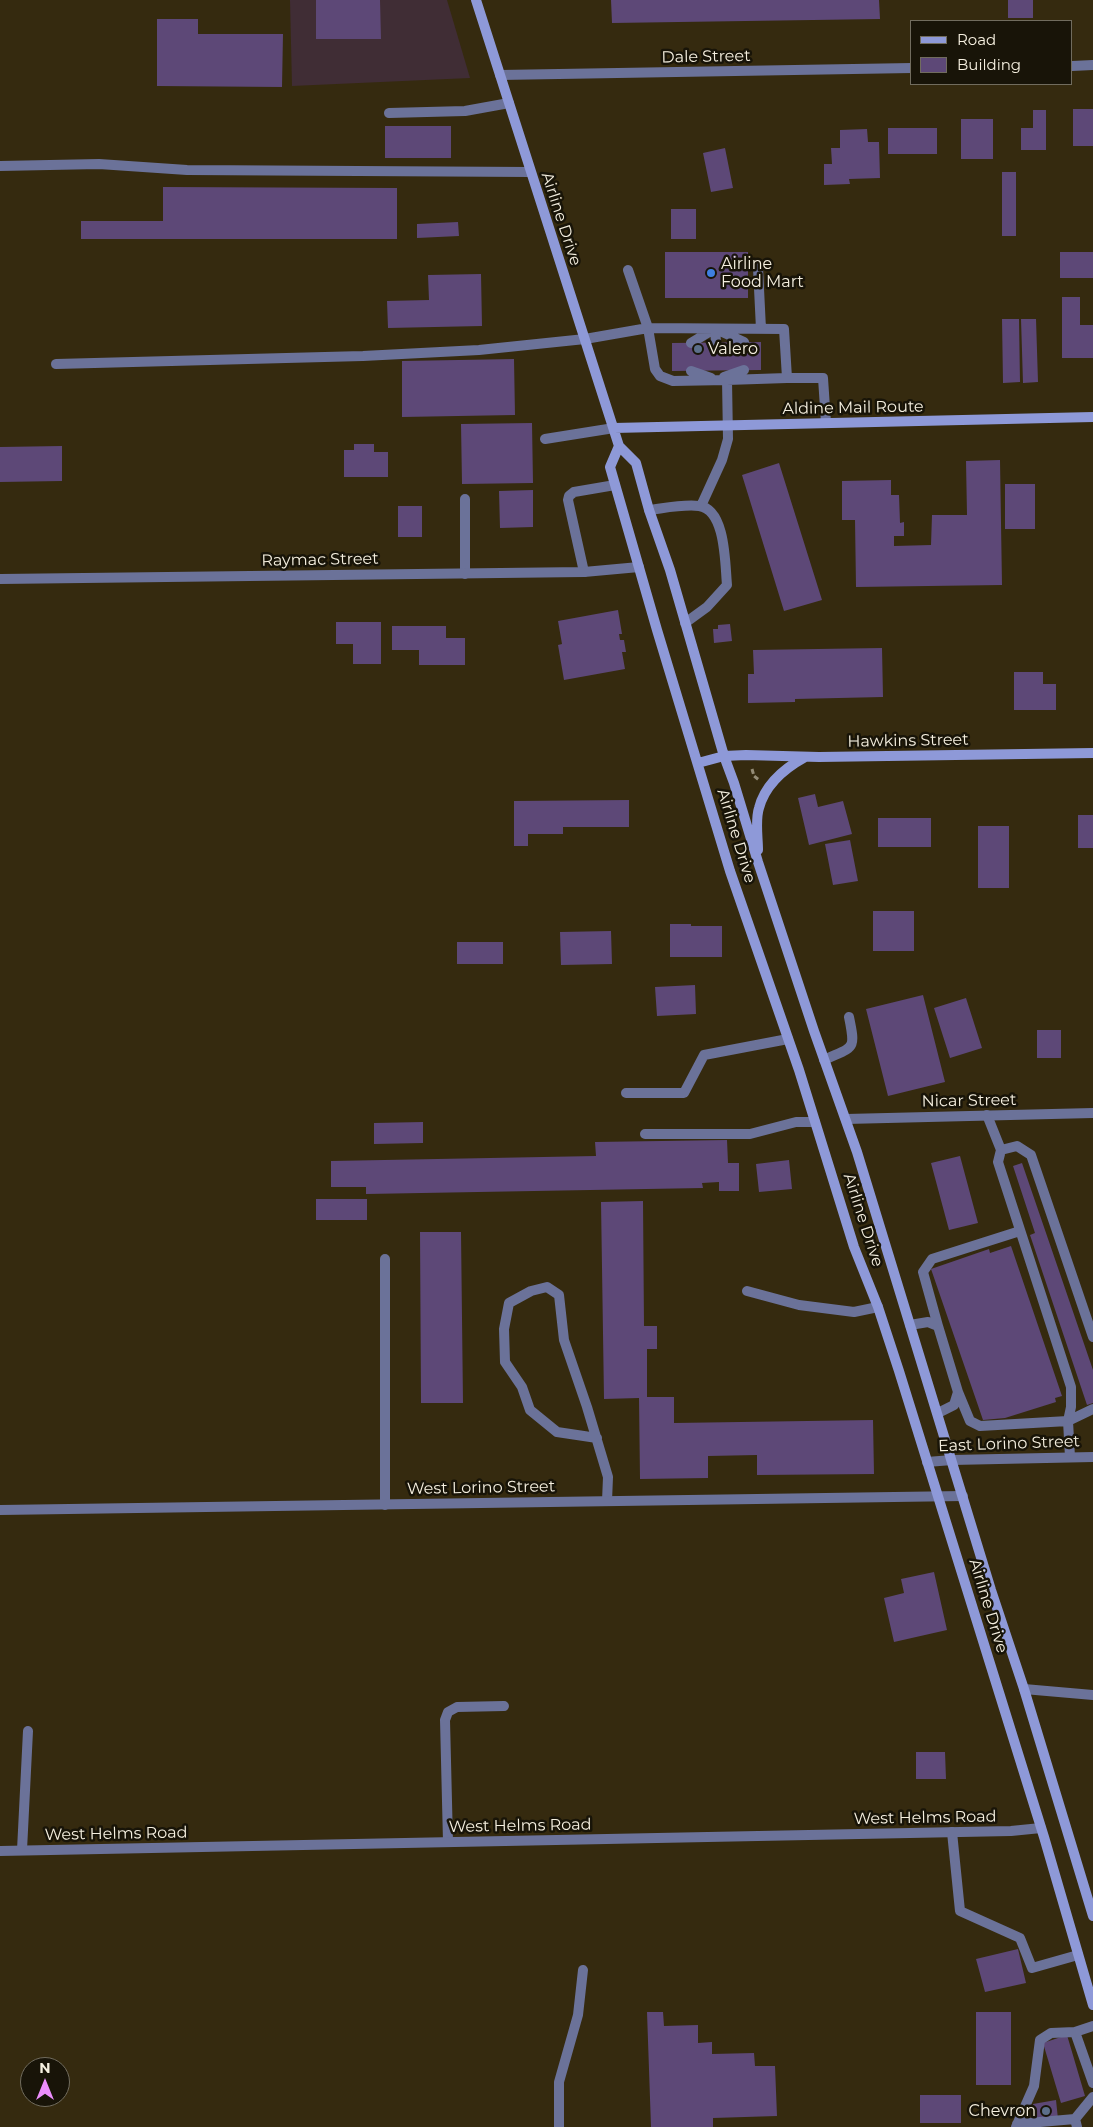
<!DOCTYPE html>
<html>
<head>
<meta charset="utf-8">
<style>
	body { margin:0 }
	#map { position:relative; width:1093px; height:2127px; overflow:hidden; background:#352a0f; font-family:Montserrat,sans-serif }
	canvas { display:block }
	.legend { position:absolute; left:910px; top:20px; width:162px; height:65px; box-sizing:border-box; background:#181408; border:1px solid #716c5e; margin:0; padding:6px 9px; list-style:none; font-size:15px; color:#f6f0e0 }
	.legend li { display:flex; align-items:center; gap:10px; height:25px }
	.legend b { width:25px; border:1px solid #716c5e }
	.north { position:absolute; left:20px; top:2057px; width:50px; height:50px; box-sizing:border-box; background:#181408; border:1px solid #716c5e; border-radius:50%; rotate:0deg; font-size:14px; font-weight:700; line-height:20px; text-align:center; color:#f6f0e0 }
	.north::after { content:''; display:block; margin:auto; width:18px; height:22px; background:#eb8dfc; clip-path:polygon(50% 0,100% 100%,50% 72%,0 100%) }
</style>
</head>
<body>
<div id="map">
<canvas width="1093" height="2127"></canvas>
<ul class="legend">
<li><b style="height:6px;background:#8e99d8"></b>Road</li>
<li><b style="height:14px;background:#5d4877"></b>Building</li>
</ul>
<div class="north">N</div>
</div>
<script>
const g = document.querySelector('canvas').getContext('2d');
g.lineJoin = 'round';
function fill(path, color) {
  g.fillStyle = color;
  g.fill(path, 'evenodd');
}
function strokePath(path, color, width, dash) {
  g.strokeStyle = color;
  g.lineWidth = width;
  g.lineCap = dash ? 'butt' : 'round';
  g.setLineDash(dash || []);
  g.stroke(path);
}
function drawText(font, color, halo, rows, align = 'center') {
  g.font = font + ' Montserrat,sans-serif';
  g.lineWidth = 5;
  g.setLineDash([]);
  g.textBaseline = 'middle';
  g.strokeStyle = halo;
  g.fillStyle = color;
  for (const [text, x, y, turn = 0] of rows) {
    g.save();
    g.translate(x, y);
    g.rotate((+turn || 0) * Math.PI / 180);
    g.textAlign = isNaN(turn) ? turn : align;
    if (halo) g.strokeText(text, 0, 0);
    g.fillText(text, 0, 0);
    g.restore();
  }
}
fill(new Path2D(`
	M290,0h157l23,78 -178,8z`), '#402d35');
fill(new Path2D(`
	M316,0h64l1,39h-65z
	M611,0h268l1,19 -268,4z
	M1008,0h25v18h-25z
	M157,19h41v15h85l-1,53 -125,-1z
	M1073,109h20v37h-20z
	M1033,110h13v40h-25v-22h12z
	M961,119h32v40h-32z
	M385,126h66v32h-66z
	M888,128h49v26h-49z
	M867,129l1,13h11l1,36 -31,1 1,5 -26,1v-21h8l-1,-16h9v-18z
	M725,148l8,40 -22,4 -8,-39z
	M1002,172h14v64h-14z
	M163,187l234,1v51h-316v-18h82z
	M671,209h25v30h-25z
	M458,222l1,14 -42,2v-14z
	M665,252h83v46h-83z
	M1060,252h33v26h-33z
	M481,274l1,52 -94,2 -1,-27 42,-1 -1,-25z
	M1062,297h18v28h13v33h-31z
	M1002,319h17l1,63 -17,1z
	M1021,319h15l2,63 -15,1z
	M761,342v28l-89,1v-28z
	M514,359l1,56 -113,2v-56z
	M532,423l1,60 -71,1 -1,-60z
	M354,444h20v8h14v25h-44v-27h10z
	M62,446v35l-62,1v-35z
	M1000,460l2,125 -146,2 -1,-67h-13v-39l49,-1v15h8l1,28 4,-1v14h-10v10l37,-1 1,-30h35l-1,-54z
	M779,463l43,137 -38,11 -42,-136z
	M1005,484h30v45h-30z
	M533,490v37l-33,1 -1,-37z
	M398,506h24v31h-24z
	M618,610l4,24h-3l1,6h4l2,12h-4l3,17 -61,11 -6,-35 4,-1 -4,-23z
	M336,622h45v42h-28v-20h-17z
	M730,624l2,17 -18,2 -1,-14h5v-4z
	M392,626h54v12h19v27h-46v-15h-27z
	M882,648l1,49 -88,2v3l-47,1v-29h6l-1,-24z
	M1014,672h29v12h13v26h-42z
	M815,794l3,13 25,-6 9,33 -43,11 -11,-47z
	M629,800v27h-66v7h-35v12h-14v-45z
	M1078,815h15v33h-15z
	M878,818h53v29h-53z
	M978,826h31v62h-31z
	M850,840l8,41 -25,4 -8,-41z
	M873,911h41v40h-41z
	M670,924h21v2h31v31h-52z
	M611,931l1,33 -51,1 -1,-33z
	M457,942h46v22h-46z
	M695,985l1,29 -39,2 -2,-29z
	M923,995l22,87 -57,14 -22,-87z
	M966,998l16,50 -32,10 -16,-50z
	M1037,1030h24v28h-24z
	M423,1122v21l-49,1v-21z
	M727,1140l1,23h11v28h-20v-9l-17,1 1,5 -337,6v-7h-35v-26l265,-5 -1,-14z
	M960,1156l18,67 -29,7 -18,-67z
	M789,1160l3,29 -33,3 -3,-28z
	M1022,1163l71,207v33l-6,2 -57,-170 5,-2 -22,-67z
	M316,1199h51v21h-51z
	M643,1201l1,125h13v23h-10v48h27v26l199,-3 1,54 -117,1v-20l-49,1v22l-68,1 -1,-81 -35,1 -3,-197z
	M420,1232h41l2,171h-42z
	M1011,1246l51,150 -7,2 1,4 -51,16 -22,2 -52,-151 58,-20 1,4z
	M934,1572l13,58 -53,12 -10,-44 20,-5 -3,-14z
	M916,1752h29l1,27h-30z
	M1018,1949l8,34 -41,9 -9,-33z
	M647,2012h16l1,14 34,-1v18l14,-1v12l42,-1 1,13h20l2,50 -64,2v9h-62z
	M976,2012h35v73h-35z
	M1067,2035l18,61 -24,7 -18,-60z
	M920,2095h41v28h-41z
	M1056,2100l2,19 -22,3 -3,-18z`), '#5d4877');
strokePath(new Path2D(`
	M752,769l2,7 5,4`), '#948c76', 3, [5, 2.5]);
strokePath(new Path2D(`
	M389,113l76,-2 44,-8
	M0,166l99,-2 88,6 343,2
	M758,268l3,61
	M628,270l20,58 7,41 5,7 13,5 54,-1
	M715,329l1,13
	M718,330l26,12
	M691,343l23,-14
	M56,364l307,-8 116,-6 106,-11 63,-11 136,1 3,49h36l3,45
	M691,371l20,7
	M724,377l20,-7
	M545,439l69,-11
	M465,499v75
	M701,506l21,-46 6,-21 -1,-59 60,-2
	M649,510c16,-2 35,-6 50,-4 27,3 26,59 28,79l-20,22 -22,16
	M584,572l-16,-72 1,-4 5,-4 41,-7
	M824,1060c30,-14 32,-9 25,-43
	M626,1093h58l20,-38 84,-16
	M645,1134h105l46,-12h19
	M1001,1150l16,-4 14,9 62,182
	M747,1291l52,14 55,7 24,-5
	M910,1325l18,-3 10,4 20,66 -4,13 -16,8
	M938,1326l-15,-54 9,-13 88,-28
	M958,1392l12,29 10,5 88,-5 3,-14v-20l-73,-225 3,-12 -14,-35
	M597,1438l-40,-6 -27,-22 -8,-23 -17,-25 -1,-33 5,-26 22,-12 16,-4 12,8 5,45 23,67 21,70 -1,24
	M1070,1457l-2,-36 25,-12
	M385,1505v-246
	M952,1832l8,79 60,27 12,30 46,-13
	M448,1842l-3,-122 3,-8 9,-5 47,-1
	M22,1850l6,-119
	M1075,2032l18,51
	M1075,2119l18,-22
	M1017,2124l58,-5 2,8
	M559,2127v-45l19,-67 5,-45
	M1016,2127l18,-41 6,-46 11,-7 24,-1 18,-6`), '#6b7299', 10);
strokePath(new Path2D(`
	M1072,66l21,-1
	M500,75l412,-7
	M0,579l584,-7 55,-5
	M846,1119l247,-6
	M927,1462l25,-2 141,-3
	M0,1510l963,-14
	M0,1851l1011,-20 30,-3`), '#6b7299', 10);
strokePath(new Path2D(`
	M1024,1689l69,6`), '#6b7299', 10);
strokePath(new Path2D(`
	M476,0l143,446 17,17 13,47 21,60 54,186 10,27 24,79 56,169 43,121 134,438 33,99 69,227
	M614,428l479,-11
	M619,446l-9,21 47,163 73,241 69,199 55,177 24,60 21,64 145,466 49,168
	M698,763l26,-7 22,-1 73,2 274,-4
	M758,850c0,-12 -3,-30 1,-42 6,-23 26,-40 46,-51`), '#8e99d8', 10);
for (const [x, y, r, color] of [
	[711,273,5,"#3f7fe0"],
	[698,349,5,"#5c6f8a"],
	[1046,2111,5,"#5c6f8a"]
]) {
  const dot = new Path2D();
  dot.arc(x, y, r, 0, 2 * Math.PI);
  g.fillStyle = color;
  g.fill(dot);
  strokePath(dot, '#181408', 2);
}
drawText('16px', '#f6f0e0', '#181408', [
	["Dale Street",706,57,-1],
	["Airline Drive",561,219,72],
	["Aldine Mail Route",853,408,-1],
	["Raymac Street",320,560,-1],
	["Hawkins Street",908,741,-1],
	["Airline Drive",736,836,73],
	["Nicar Street",969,1101,-1],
	["Airline Drive",863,1220,72],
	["East Lorino Street",1009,1444,-2],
	["West Lorino Street",481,1488,-1],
	["Airline Drive",988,1606,73],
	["West Helms Road",925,1818,-1],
	["West Helms Road",520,1826,-1],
	["West Helms Road",116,1834,-1]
]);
drawText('16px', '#f6f0e0', '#181408', [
	["Airline",721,264],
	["Food Mart",721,282],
	["Valero",708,349],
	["Chevron",1036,2111,"right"]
], 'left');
</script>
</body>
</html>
